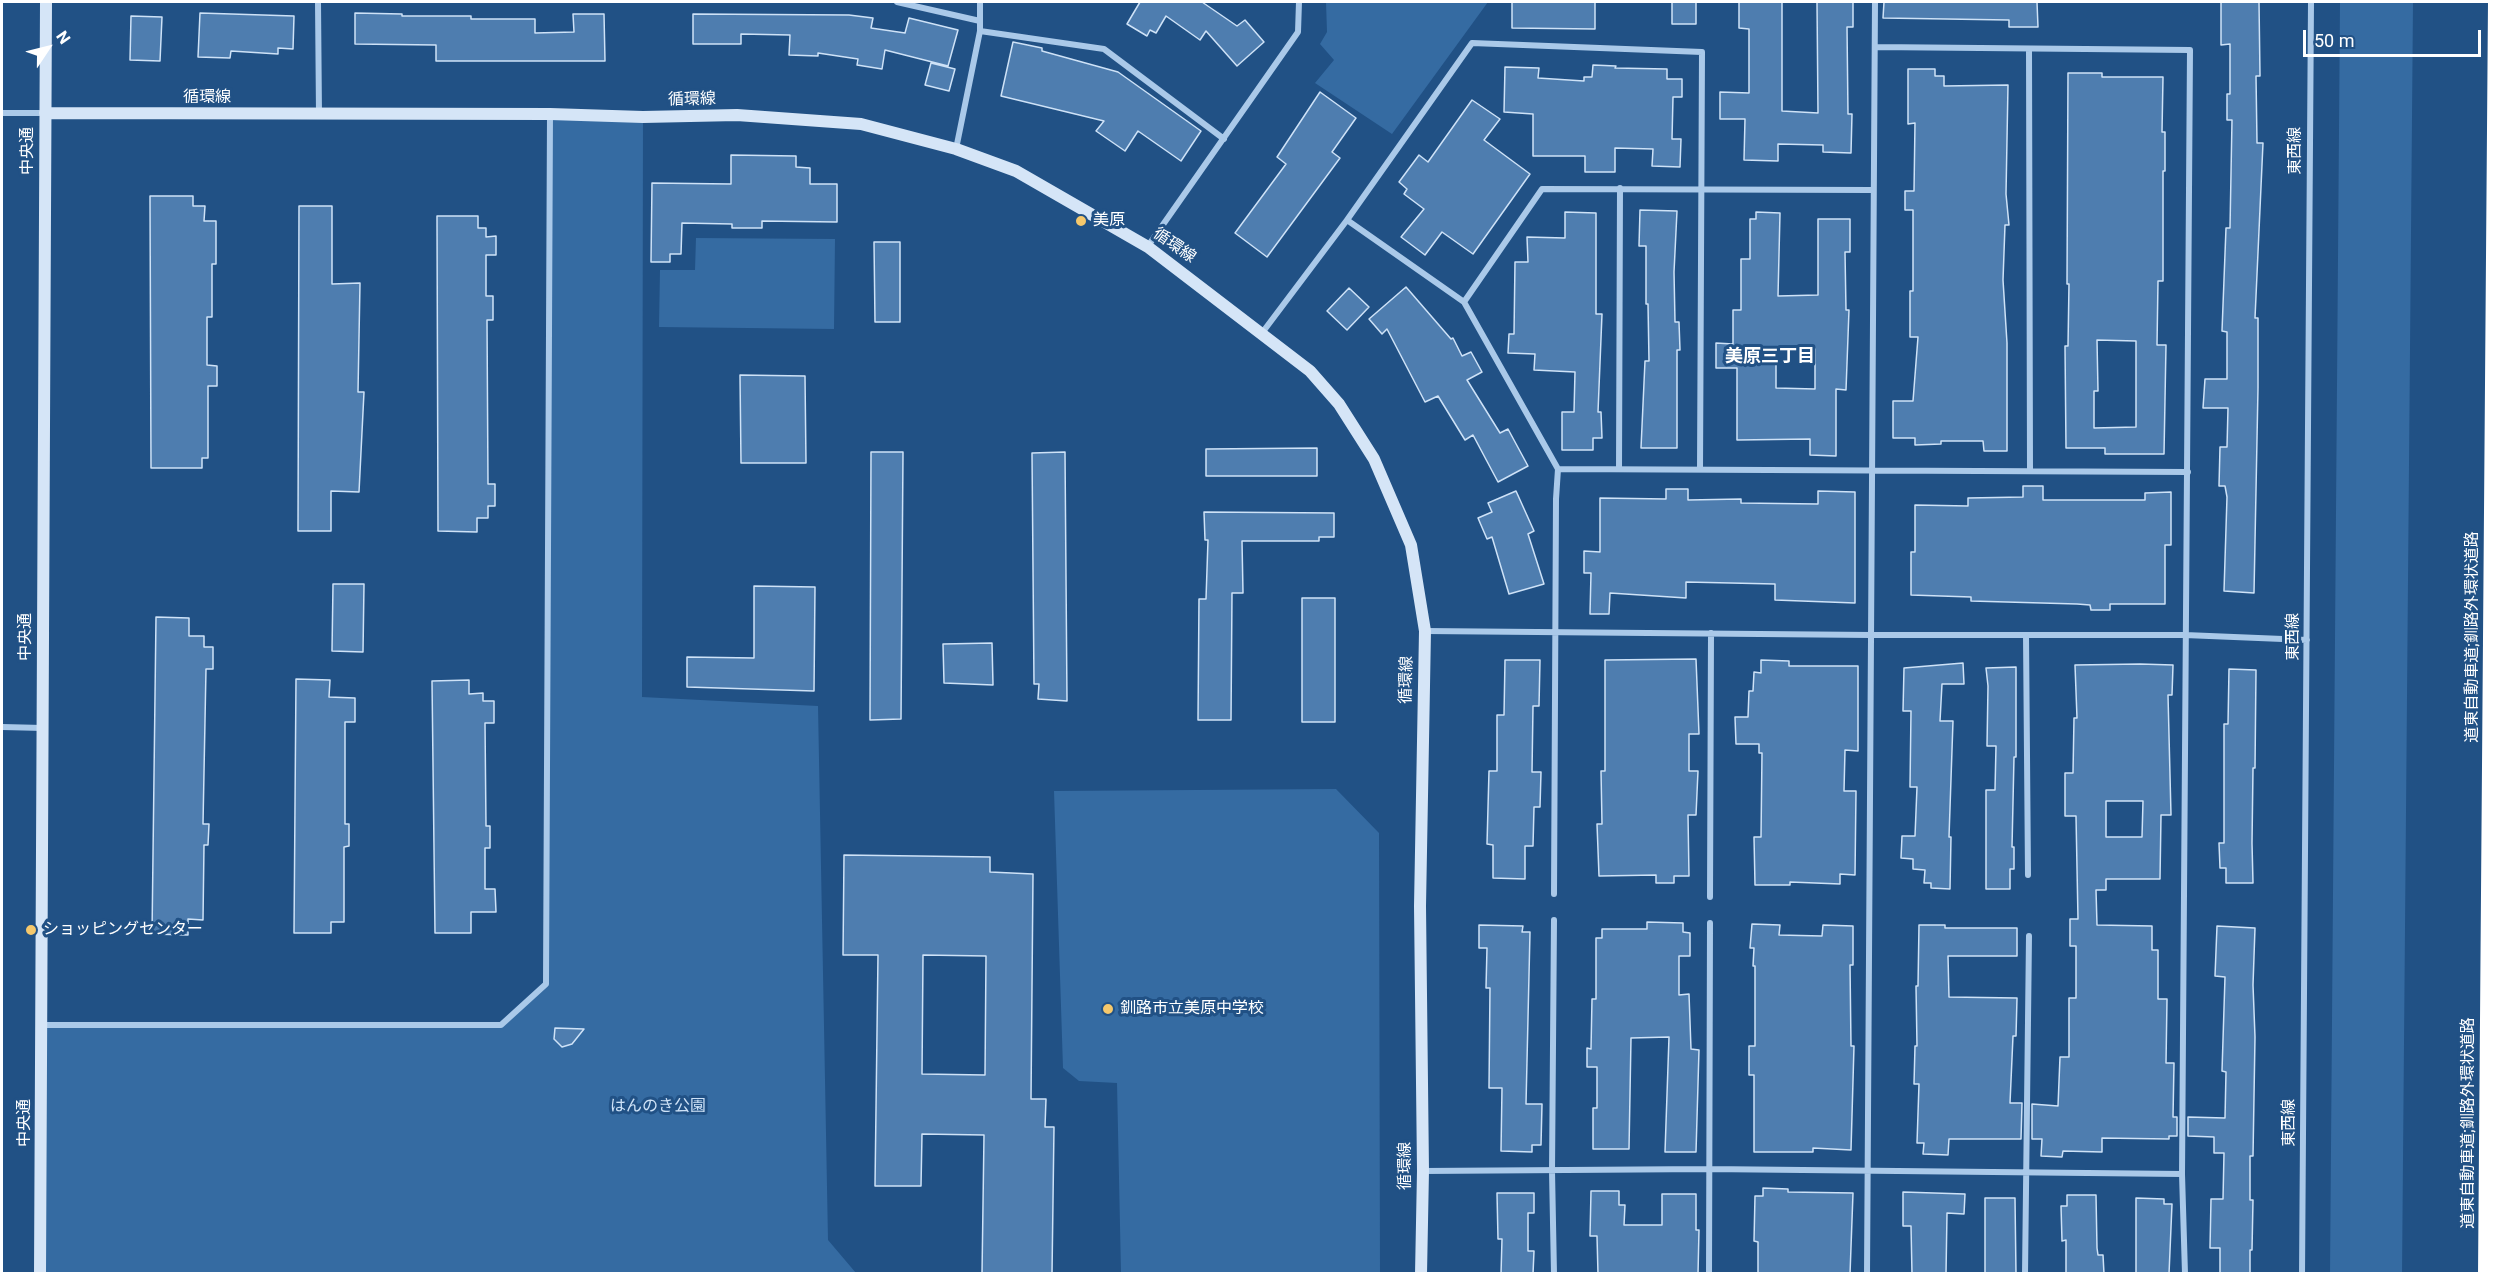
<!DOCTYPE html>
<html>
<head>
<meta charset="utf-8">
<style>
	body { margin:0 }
	#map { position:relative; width:2516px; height:1275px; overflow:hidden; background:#215185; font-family:Roboto,sans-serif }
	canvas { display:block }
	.frame { position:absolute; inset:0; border:3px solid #fff; pointer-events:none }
	.north { position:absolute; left:18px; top:18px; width:60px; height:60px; -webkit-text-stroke:4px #215185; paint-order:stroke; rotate:55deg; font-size:16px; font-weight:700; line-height:24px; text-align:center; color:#fff }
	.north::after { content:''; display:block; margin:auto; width:21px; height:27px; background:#fff; clip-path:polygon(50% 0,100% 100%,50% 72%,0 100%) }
	.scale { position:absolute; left:2303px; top:30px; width:178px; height:27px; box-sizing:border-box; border:3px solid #fff; border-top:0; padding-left:8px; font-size:18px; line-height:21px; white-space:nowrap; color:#fff; -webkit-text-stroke:4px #215185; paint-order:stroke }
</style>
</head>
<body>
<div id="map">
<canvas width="2516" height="1275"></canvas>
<div class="frame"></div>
<div class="north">N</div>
<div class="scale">50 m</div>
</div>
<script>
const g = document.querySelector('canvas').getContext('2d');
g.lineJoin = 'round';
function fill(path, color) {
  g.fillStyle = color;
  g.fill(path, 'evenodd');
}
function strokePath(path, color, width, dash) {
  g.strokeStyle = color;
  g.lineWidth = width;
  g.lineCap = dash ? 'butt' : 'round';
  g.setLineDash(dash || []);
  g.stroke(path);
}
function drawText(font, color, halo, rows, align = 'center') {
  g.font = font + ' Roboto,"Noto Sans JP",sans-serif';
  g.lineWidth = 6;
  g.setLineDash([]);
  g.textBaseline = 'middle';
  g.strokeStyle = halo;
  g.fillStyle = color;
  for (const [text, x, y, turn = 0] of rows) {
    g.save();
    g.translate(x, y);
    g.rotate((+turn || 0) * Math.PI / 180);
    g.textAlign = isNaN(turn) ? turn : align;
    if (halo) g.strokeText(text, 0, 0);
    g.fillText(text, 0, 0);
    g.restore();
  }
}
fill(new Path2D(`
	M1326,2h162l-96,132 -77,-51 19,-23 -14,-16 7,-12z
	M2340,2h73l-11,1272 -72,-1z
	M550,114l93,3 -1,580 176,9 10,534 28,33 -816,1 2,-249h459l45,-41z
	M696,238l139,1 -1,90 -175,-2 1,-57h35z
	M1336,789l43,44 1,440h-259l-4,-190 -38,-2 -16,-13 -9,-277z`), '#356ba2');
const building = new Path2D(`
	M1140,2h62l35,24 8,-6 19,22 -27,24 -31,-35 -6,9 -34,-24 -10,17 -6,-3 -3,6 -20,-12z
	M1512,2h83v27l-83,-1z
	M1672,2h24v22h-24z
	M1739,2h43v109l36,2 -1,-111h36v25h-6l1,87h4l-1,39 -28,-1v-7l-45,-1v17l-34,-1 1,-41h-25v-27l29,1v-64l-10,-1z
	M1884,2h153l1,25h-29v-7l-126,-2z
	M2221,2h38l1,74h-4l1,67h6l-8,175h3v70l-4,205 -30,-2 3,-94 -2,-11h-6l1,-39h7l1,-39h-25l2,-29h22v-47l-5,-1 4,-103h4l2,-108h-5v-26h3v-50l-9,1z
	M200,13l94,3 -1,33 -15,-1v6l-47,-3 -1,7 -32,-1z
	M355,13l47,1v2h69v3h64v14l39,-1 -1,-18h31l1,47h-169v-16l-81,-1z
	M693,14l156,1 24,3 -2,10 34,5 4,-15 49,12 -10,36 -63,-16 -3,19 -25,-4 1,-6 -40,-6v3l-29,-1 1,-20 -49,-1v10h-48z
	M131,16l31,1 -2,44 -30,-1z
	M1013,42l29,6v3l76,21 83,59 -20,30 -43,-30 -13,20 -29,-20 8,-10 -103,-25z
	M931,63l24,6 -6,22 -24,-6z
	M1593,65l23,1 -1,2 52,1v10h15v18h-9l-1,42h9l-1,28 -28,-1 1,-17 -38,-1v24h-30v-16h-52v-42l-29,-2 1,-45 34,1 -1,10 46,3v-4h8z
	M1908,69h27v7h9v10l64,-1 -2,109 3,31h-4l-2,55 4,63v108h-23l-1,-10h-42v3l-26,1v-7h-22v-37h20l5,-64h-8v-46h3v-81h-8v-19h9l1,-68 -7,1z
	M2068,73h34v4h61l-1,55h3v39h-2v110h-5l-1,64h9l-2,109h-59v-6h-39l-1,-102h3l1,-62h-2zM2097,340l39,1v86l-42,1v-37h4z
	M1320,92l36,26 -24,34 8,6 -73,99 -32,-24 51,-69 -9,-7z
	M1472,100l28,19 -16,21 46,34 -57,80 -31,-22 -17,23 -24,-18 23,-28 -20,-15 3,-5 -8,-7 20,-27 9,7z
	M731,155l65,1v11l14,1v16h27v38l-75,-1v7h-30v-4l-50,-1 -1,31h-11v8h-19l1,-79 79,1z
	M150,196h43v10h12l-1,15h12v43h-4v53h-5v48l10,1v20h-9v72h-6v10h-51z
	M299,206h33v78l28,-1 -2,109h6l-5,100 -28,-1v40h-33z
	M1640,210l37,1 -3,61 1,50h4l1,28h-3v98h-36l4,-87h4l-1,-57h-2v-58h-7z
	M1565,212l31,1v101h6l-4,98h3l1,26h-9v12h-31v-38h12l1,-40 -41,-2 1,-16 -27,-1 1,-19h5l1,-72h13l-1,-25 38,1z
	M1756,212l24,1 -2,83 40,-1v-76h32v33h-5l1,58h3l-3,80 -10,-1v67l-26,-1v-16l-73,1v-72h-21v-25l17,1v-34h8v-51h9v-40h6zM1815,349v40l-39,-1v-38z
	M437,216h41v12h8v9l10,-1v19h-10v41h7v24h-6l1,164h7v22h-7v12h-11v14l-39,-1z
	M874,242h26v80h-25z
	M1406,287l45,52 2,-1 9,18 9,-4 11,20 -15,8 33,53 8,-4 20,37 -30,16 -25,-47 -8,5 -27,-44 -13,6 -38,-73 -5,5 -13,-15z
	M1349,288l20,19 -22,23 -20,-19z
	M740,375l65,1 1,87h-65z
	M1317,448v28h-111v-27z
	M871,452h32l-2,267 -31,1z
	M1065,452l2,249 -29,-2 1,-15h-5l-2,-231z
	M2023,486h20v14h102v-7l26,-1v53h-6v59h-55v6h-19l-1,-5 -13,-1 -106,-3v-4l-60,-2v-43h4v-47l53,1v-8l55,-1z
	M1666,489h22v11l53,-1v4l77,1v-13l37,1v111l-80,-3v-16l-89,-2v16l-76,-5 -1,21h-19l1,-41h-7v-22l16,1v-54l66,1z
	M1516,491l18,40 -6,3 16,50 -35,10 -17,-57 -5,2 -9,-21 14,-6 -4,-9z
	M1204,512l130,1v24h-15v4h-77l1,52h-11l-1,127h-33l1,-121h7l2,-59h-3z
	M333,584h31l-1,68 -31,-1z
	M754,586l61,1 -1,104 -127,-4v-30l67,1z
	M1302,598h33v124h-33z
	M156,617l33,1v18h15v11h9v22h-7l-3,155h6l-1,21h-4l-1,75 -15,-1v16l-36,-1z
	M992,643l1,42 -49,-2 -1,-39z
	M1696,659l3,75h-10v37h9l-2,44h-8l1,61h-15v7h-18v-8l-57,1 -2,-52h5l-1,-53h4v-111z
	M1505,660h35l-1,46h-6l-1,66h9l-1,35h-6l-1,39h-8v33l-32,-1v-33l-6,-1 2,-73h8v-56h7z
	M1761,660l28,1v5h69v85l-13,-1 -1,41h12l-1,84 -15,-1v10l-50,-2v3h-35l-1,-48h7l1,-84h-3v-9h-23l-1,-27h13l1,-26h4l1,-19 7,1z
	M1963,663l1,21h-22l-2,37h13l-4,116h2l-1,52 -19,-1v-5h-7l1,-13 -12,-1v-10l-12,-1 1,-22h13l2,-49h-7l1,-76h-8l1,-43z
	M2140,664l33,1 -1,30h-4l3,120h-10l-1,64h-54v11h-10l1,35 55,1v24h6v49h9l-1,64h8l-1,54h4v19h-8v3l-67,-1v14l-39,-1 -1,6 -21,-1 1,-17h-10v-35l26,2 2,-49h9v-59h7v-52h-6v-27h8l-2,-103h-11v-43h8l1,-55h3l-2,-53zM2106,801h37l-1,36h-36z
	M2016,667v90h-2l-2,90h2v22h-4v20h-24v-99h9l1,-44h-9l1,-60 -2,-18z
	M2229,669l27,1 -1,98h-2l-1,75 1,40h-27v-15h-6l-1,-25h5v-119h4z
	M296,679l34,1 -1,17 26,1v24h-10v102h4v22l-5,1v75h-13v11h-37z
	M469,680v14l14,-1v8h11v22h-9l1,103h4v22h-5v41h10l1,23h-25v21h-36l-3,-252z
	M844,855l146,2v15l43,2 -2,225h15l-1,28h9l-2,147h-70l2,-139 -62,-1 -1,52h-46l3,-231h-35zM923,955l63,1 -1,119 -63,-1z
	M1647,922l36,1v9l7,1v23h-11v39l10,-1 2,55 8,1 -3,102h-31l4,-115 -38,1 -2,111h-36v-41h4v-41h-10v-19l4,1 1,-50h4v-61h6v-9h45z
	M1752,924l28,1 -1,10 43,1 1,-11 30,1v39h-3l1,81h3l-3,104 -38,-2v4h-59v-77h-5v-29h6v-80h-2l1,-18h-4z
	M1479,925l44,1 -1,6h8l-4,172h16l-1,41h-9v7l-31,-1 1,-63h-13l1,-100h-4l1,-40h-8z
	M1919,925h26v3h72v28h-69l1,41 68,1 -1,38h-3l-3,67h12l-1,36h-72l-1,16 -25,-1 1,-11h-7l2,-59h-5l1,-38h2l-1,-60h2z
	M2217,926l38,2 -2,57 2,52 -2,119h-3v44h3l-1,50h-2v24h-30v-26h-10l1,-49h12l1,-46h-10v-16l-26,-1v-19l37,1 1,-46 -4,-1 3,-94 -10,-1z
	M555,1028l29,1 -12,15 -10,3 -8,-8z
	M1763,1188l25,1v3l65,1 -3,81h-92v-32l-4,-1 1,-45h8z
	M1591,1191h28v14h6l-1,20h38v-31h34v36h3l-1,44h-100l-1,-38h-7z
	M1903,1192l62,2 -1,20 -17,-1 -1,61h-34l-1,-48h-8z
	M1497,1193h37v20h-6v38h6l-1,23h-32l1,-35h-4z
	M2067,1195h29l1,53 1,7h5l1,19 -38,-1v-33l-4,1 -1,-35h6z
	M1985,1198h30l1,76h-31z
	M2136,1198l28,1v5h8l-3,70h-33z`);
fill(building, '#4e7daf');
strokePath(building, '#cee2f7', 1.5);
strokePath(new Path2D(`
	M318,2l1,113
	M897,2l83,19
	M980,31l124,18 120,90
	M1875,47l315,3 -8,1124 3,100
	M2029,49l1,421
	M2,113h43
	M956,149l24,-118v-29
	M1347,220l117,82 94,167 -2,30 -2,395
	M1148,246l150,-214 1,-30
	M1464,302l78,-113 330,1
	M1262,333l85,-113 125,-177 230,9 -2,417
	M1558,469l630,3
	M1619,469l1,-281
	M1425,631l446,4h314l122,5
	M2026,635l2,240
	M2,727l41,1
	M1710,897l1,-264
	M1554,920l-2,251 2,103
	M42,1025h459l45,-41 4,-870
	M1423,1171l285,-2 474,5
	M1709,1274l1,-351
	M1867,1274l8,-1272
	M2025,1274l4,-338
	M2302,1274l9,-1272`), '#aac9e9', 6);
strokePath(new Path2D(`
	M45,113l505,1 93,3 94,-2 124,9 95,25 60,22 132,76 162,124 29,33 35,55 37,86 14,86 -5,275 3,265 -2,103
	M40,1274l6,-1272`), '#d5e5f7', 12);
strokePath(new Path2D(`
	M2487,1274l10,-1272
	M2505,1274l8,-1272`), '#fff', 18);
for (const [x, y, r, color] of [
	[1081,221,6,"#f5c86c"],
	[31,930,6,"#f5c86c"],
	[1108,1009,6,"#f5c86c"]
]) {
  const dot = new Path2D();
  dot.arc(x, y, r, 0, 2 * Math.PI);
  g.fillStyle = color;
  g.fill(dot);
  strokePath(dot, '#215185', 2);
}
drawText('16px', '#fff', '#215185', [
	["循環線",207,98],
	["循環線",692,100,-1],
	["中央通",28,151,-90],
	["東西線",2296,151,-90],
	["循環線",1174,246,35],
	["中央通",26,637,-90],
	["東西線",2294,637,-90],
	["道東自動車道;釧路外環状道路",2473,637,-90],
	["循環線",1407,680,-89],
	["中央通",25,1123,-90],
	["東西線",2290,1123,-90],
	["道東自動車道;釧路外環状道路",2469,1123,-90],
	["循環線",1406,1166,-90]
]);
drawText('16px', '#fff', '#215185', [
	["美原",1093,221],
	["ショッピングセンター",43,930],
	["釧路市立美原中学校",1120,1009]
], 'left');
drawText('16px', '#cee2f7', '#215185', [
	["はんのき公園",658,1107]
]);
drawText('bold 18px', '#fff', '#215185', [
	["美原三丁目",1770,357]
]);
</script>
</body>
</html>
